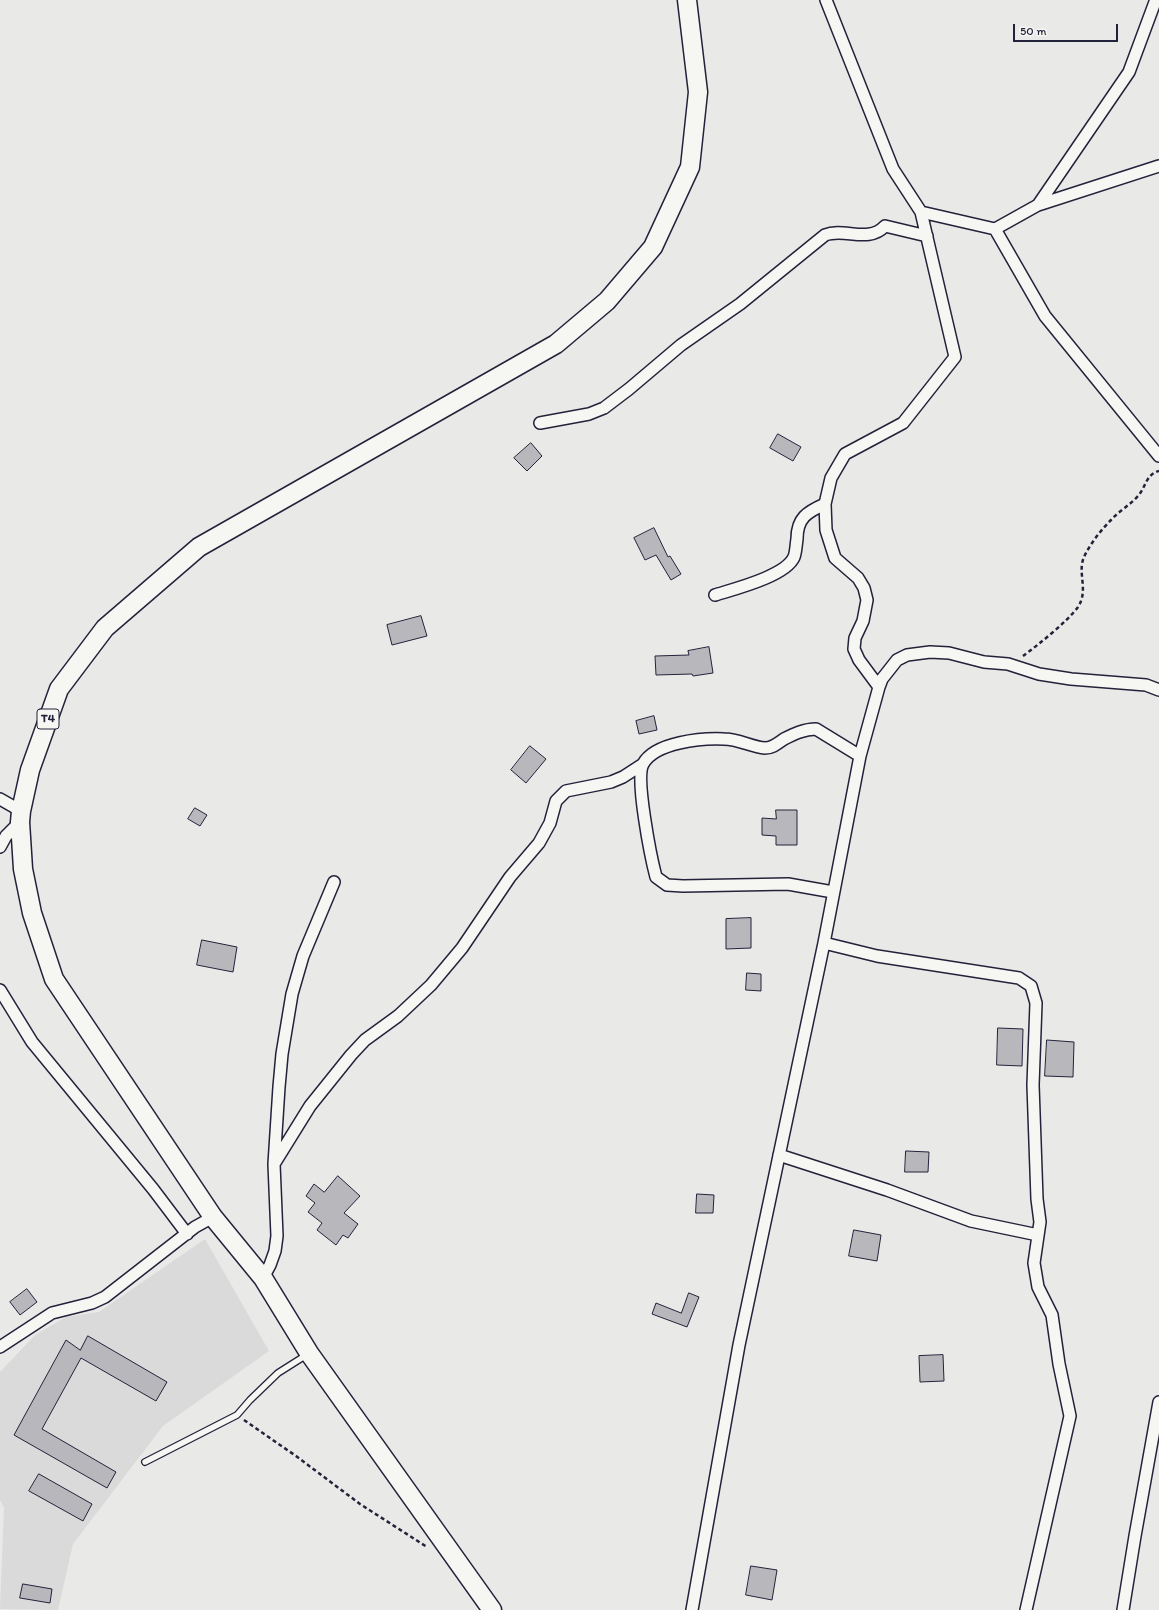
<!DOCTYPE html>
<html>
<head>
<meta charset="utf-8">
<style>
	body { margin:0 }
	#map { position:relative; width:1159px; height:1610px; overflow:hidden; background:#e9e9e7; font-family:Itim,sans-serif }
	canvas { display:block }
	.scale { position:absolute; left:1013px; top:24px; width:105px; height:18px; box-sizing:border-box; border:2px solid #22223b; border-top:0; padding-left:5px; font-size:12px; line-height:14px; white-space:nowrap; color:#22223b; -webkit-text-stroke:3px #f6f6f2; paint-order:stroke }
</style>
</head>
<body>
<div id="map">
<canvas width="1159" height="1610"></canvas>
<div class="scale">50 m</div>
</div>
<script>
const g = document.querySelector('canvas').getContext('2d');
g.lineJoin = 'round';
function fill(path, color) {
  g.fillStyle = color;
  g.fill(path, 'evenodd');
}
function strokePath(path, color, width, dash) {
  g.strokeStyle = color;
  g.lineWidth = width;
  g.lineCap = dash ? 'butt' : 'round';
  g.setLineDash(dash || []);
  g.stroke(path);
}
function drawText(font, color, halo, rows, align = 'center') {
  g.font = font + ' Itim,sans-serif';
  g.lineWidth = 3;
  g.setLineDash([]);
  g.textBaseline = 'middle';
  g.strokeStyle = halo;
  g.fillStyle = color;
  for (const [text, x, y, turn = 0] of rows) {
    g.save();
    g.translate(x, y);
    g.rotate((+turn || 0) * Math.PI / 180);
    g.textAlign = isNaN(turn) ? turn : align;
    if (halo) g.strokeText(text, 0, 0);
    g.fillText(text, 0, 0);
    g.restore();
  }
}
fill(new Path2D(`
	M205,1239l64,112 -106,75 -90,118 -15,66 -58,-1 4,-101 -4,-8v-128l35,-37 31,-18 33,-5z`), '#dadada');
const building = new Path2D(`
	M778,434l23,13 -8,14 -23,-13z
	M531,443l11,13 -15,15 -13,-13z
	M654,528l14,29 2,-1 11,18 -10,6 -15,-25 -11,5 -11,-22z
	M421,616l6,20 -35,9 -5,-20z
	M709,647l4,26 -20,3 -1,-2 -36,1 -1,-19 34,-1 -1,-4z
	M654,716l3,14 -18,4 -3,-13z
	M530,746l16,13 -20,24 -15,-13z
	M195,808l12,7 -7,11 -12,-7z
	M776,810h21v35h-21v-9l-14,-1v-17l14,1z
	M751,918v30l-25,1v-30z
	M202,940l35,7 -4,25 -36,-7z
	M747,973l14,1v17l-15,-1z
	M998,1028l25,1 -1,37 -25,-1z
	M1047,1040l27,2 -1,35 -28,-1z
	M906,1151l23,1 -1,20h-23z
	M338,1176l22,20 -16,17 14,11 -10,14 -5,-3 -7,10 -19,-15 5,-7 -14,-11 7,-9 -9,-7 8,-12 10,8z
	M697,1194l17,1 -1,18h-17z
	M854,1230l27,5 -4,26 -28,-5z
	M27,1289l10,13 -17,13 -10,-13z
	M689,1293l10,4 -12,30 -35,-13 4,-11 25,10z
	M88,1336l79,46 -11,19 -75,-43 -39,71 74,43 -9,16 -93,-53 52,-95 14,10z
	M943,1355l1,26 -24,1 -1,-26z
	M39,1474l53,30 -9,17 -54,-30z
	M751,1566l26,4 -5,30 -26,-5z
	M23,1584l29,5 -2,14 -30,-5z`);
fill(building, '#b8b8bc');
strokePath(building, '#22223b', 1);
const service = new Path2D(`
	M145,1462l92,-47 13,-15 28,-27 30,-19`);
const minor = new Path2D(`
	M1038,205l91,-133 26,-70
	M921,212l74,17 50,87 114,140
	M995,229l43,-24 121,-39
	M540,423l49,-9 15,-6 25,-19 52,-44 59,-41 85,-69c19,-8 43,9 60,-9l42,10
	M715,595c19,-6 71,-19 79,-38 2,-5 2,-12 3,-18 0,-21 10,-27 28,-35
	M879,687l3,-8 15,-19 10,-5 23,-3 19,1 35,9 24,2 31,10 32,5 75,6 13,5
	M0,799l21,12
	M0,847l6,-11 14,-14
	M833,892l-45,-8 -105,2 -16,-1 -11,-8c-5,-19 -21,-99 -13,-113 12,-22 59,-26 81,-25 15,0 27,8 41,9 8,0 13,-5 19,-9 10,-5 20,-10 32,-10l44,27
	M824,943l53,13 142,22 12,8 5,17 -3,82 4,114 3,23 -6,41 4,24 14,28 7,49 11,52 -44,194
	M0,990l32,52 121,147 34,45
	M779,1155l108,35 84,31 67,14
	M274,1164l36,-58 41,-51 14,-15 33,-24 33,-31 31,-37 48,-71 29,-34 11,-20 6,-22 10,-10 45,-9 12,-5 20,-13
	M263,1278l7,-13 5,-14 2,-15 -3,-72 5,-77 3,-33 10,-60 11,-38 31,-74
	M0,1347l52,-34 40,-10 13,-6 90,-70 18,-10
	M692,1610l47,-265 85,-402 36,-187 19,-69 -20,-27 -5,-11 1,-11 8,-17 4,-21 -3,-12 -6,-10 -23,-20 -9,-28 -1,-26 6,-26 14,-24 58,-31 52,-66 -34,-145 -28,-43 -67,-169
	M1123,1610l12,-74 24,-134`);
const trunk = new Path2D(`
	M492,1610l-183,-257 -46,-75 -50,-61 -159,-238 -22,-66 -9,-44 -3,-47 1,-11 9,-41 29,-81 46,-61 94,-81 357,-203 51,-43 46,-54 37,-80 8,-75 -11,-92`);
strokePath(service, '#22223b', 8);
strokePath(minor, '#22223b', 14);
strokePath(trunk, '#22223b', 21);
strokePath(new Path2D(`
	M1023,656c15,-11 44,-34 55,-49 11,-17 -1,-34 6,-50 6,-13 17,-27 27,-37 8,-9 19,-15 27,-24 8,-9 8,-22 21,-25
	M244,1420l52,36 64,48 67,43`), '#22223b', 2.5, [4, 3]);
strokePath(service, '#f6f6f2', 5.5);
strokePath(minor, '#f6f6f2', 11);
strokePath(trunk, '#f6f6f2', 18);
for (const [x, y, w] of [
	[48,719,22]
]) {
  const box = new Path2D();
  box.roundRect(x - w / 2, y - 10, w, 20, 3);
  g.fillStyle = '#f6f6f2';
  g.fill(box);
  strokePath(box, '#22223b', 1);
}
drawText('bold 12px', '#22223b', null, [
	["T4",48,719]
]);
</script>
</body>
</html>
